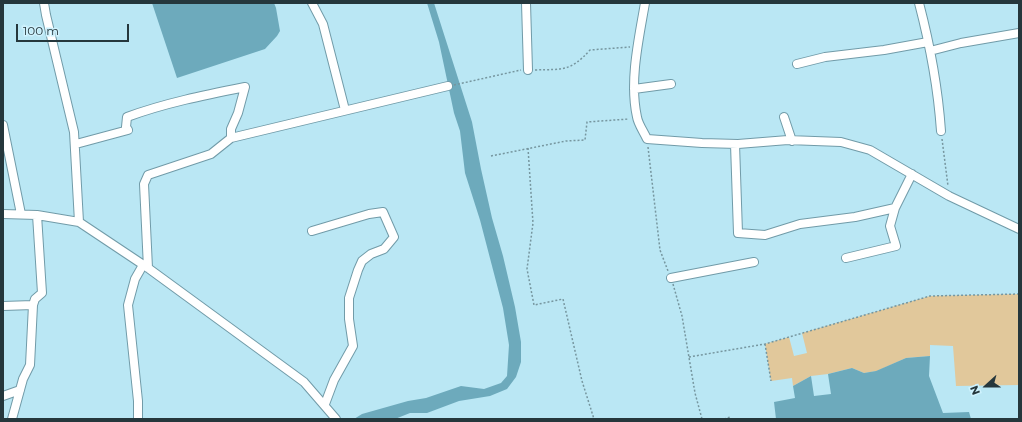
<!DOCTYPE html>
<html>
<head>
<meta charset="utf-8">
<style>
	body { margin:0 }
	#map { position:relative; width:1022px; height:422px; overflow:hidden; background:#bae7f4; font-family:Montserrat,sans-serif }
	canvas { display:block }
	.frame { position:absolute; inset:0; border:4px solid #25373c; pointer-events:none }
	.north { position:absolute; left:966px; top:366px; width:40px; height:40px; -webkit-text-stroke:3px #cff2fd; paint-order:stroke; rotate:249deg; font-size:11px; font-weight:700; line-height:16px; text-align:center; color:#25373c }
	.north::after { content:''; display:block; margin:auto; width:14px; height:18px; background:#25373c; clip-path:polygon(50% 0,100% 100%,50% 72%,0 100%) }
	.scale { position:absolute; left:16px; top:24px; width:113px; height:18px; box-sizing:border-box; border:2px solid #25373c; border-top:0; padding-left:5px; font-size:12px; line-height:14px; white-space:nowrap; color:#25373c; -webkit-text-stroke:3px #cff2fd; paint-order:stroke }
</style>
</head>
<body>
<div id="map">
<canvas width="1022" height="422"></canvas>
<div class="frame"></div>
<div class="north">N</div>
<div class="scale">100 m</div>
</div>
<script>
const g = document.querySelector('canvas').getContext('2d');
g.lineJoin = 'round';
function fill(path, color) {
  g.fillStyle = color;
  g.fill(path, 'evenodd');
}
function strokePath(path, color, width, dash) {
  g.strokeStyle = color;
  g.lineWidth = width;
  g.lineCap = dash ? 'butt' : 'round';
  g.setLineDash(dash || []);
  g.stroke(path);
}
fill(new Path2D(`
	M1019,294v91l-63,1 -3,-40 -23,-1v11l-24,2 -29,13 -13,2 -12,-5 -24,6 -17,2 -18,10 -1,-8 -21,3 -6,-37 24,-7 5,19 13,-3 -5,-20 128,-37z`), '#e1c89b');
fill(new Path2D(`
	M152,3h122l2,5 4,23 -3,5 -12,13 -88,29z
	M427,3h7l38,119 9,47 11,49 11,38 12,51 6,35v20l-5,15 -9,12 -17,7 -31,5 -32,12h-17l-15,6h-41l8,-5 46,-13 18,-3 35,-12 23,3 17,-6 6,-7 2,-31 -6,-37 -23,-88 -15,-47 -5,-42 -6,-18 -15,-71z
	M930,356l-1,20 14,37 26,-1 2,7h-195l-2,-17 21,-4 -2,-12 18,-10 3,20 17,-2 -3,-20 24,-6 12,5 12,-2 30,-13z`), '#6daabc');
const minor = new Path2D(`
	M44,3l2,12 28,117 5,90
	M312,3l11,21 22,86
	M526,3l2,67
	M645,3c-6,35 -16,78 -8,114 1,7 7,15 10,22l55,4 36,1 50,-4 53,2 29,8 79,46 70,33
	M919,3c11,42 19,85 22,128
	M930,51l31,-8 58,-10
	M797,64l28,-7 59,-7 44,-8
	M634,89l37,-5
	M784,117l8,24
	M3,125l18,89
	M76,144l52,-14 -2,-3 1,-10c38,-14 78,-22 118,-30l-7,26 -7,16v9
	M735,144l3,89 27,2 35,-11 55,-7 40,-9 17,-34
	M3,214l34,1 42,7 69,46 156,114 32,37
	M312,231l57,-17 14,-2 11,25 -10,12 -13,5 -9,7 -4,9 -9,28v21l4,27 -19,34 -9,24
	M846,258l50,-12 -6,-20 5,-18
	M148,268l-4,-84 4,-9 63,-21 20,-16 217,-52
	M671,278l83,-16
	M3,306l30,-1
	M3,396l17,-6
	M12,419l11,-40 7,-14 3,-60 2,-6 7,-6 -5,-78
	M138,419v-18l-10,-96 7,-26 8,-14`);
strokePath(minor, '#719ba8', 10);
strokePath(new Path2D(`
	M535,70c28,-1 35,2 55,-20l40,-3
	M454,85l67,-15
	M942,139l6,47
	M648,147l12,103 8,21
	M528,148l5,75 -6,46 7,36 29,-6 19,82 12,38
	M491,156l75,-15 19,-1 2,-18 42,-3
	M673,284l9,32 13,77 7,26
	M765,344l6,37
	M689,357l76,-13 165,-48 89,-2
	M724,419l6,-2v2`), '#76969f', 1.5, [2, 2]);
strokePath(minor, '#fff', 8);
</script>
</body>
</html>
